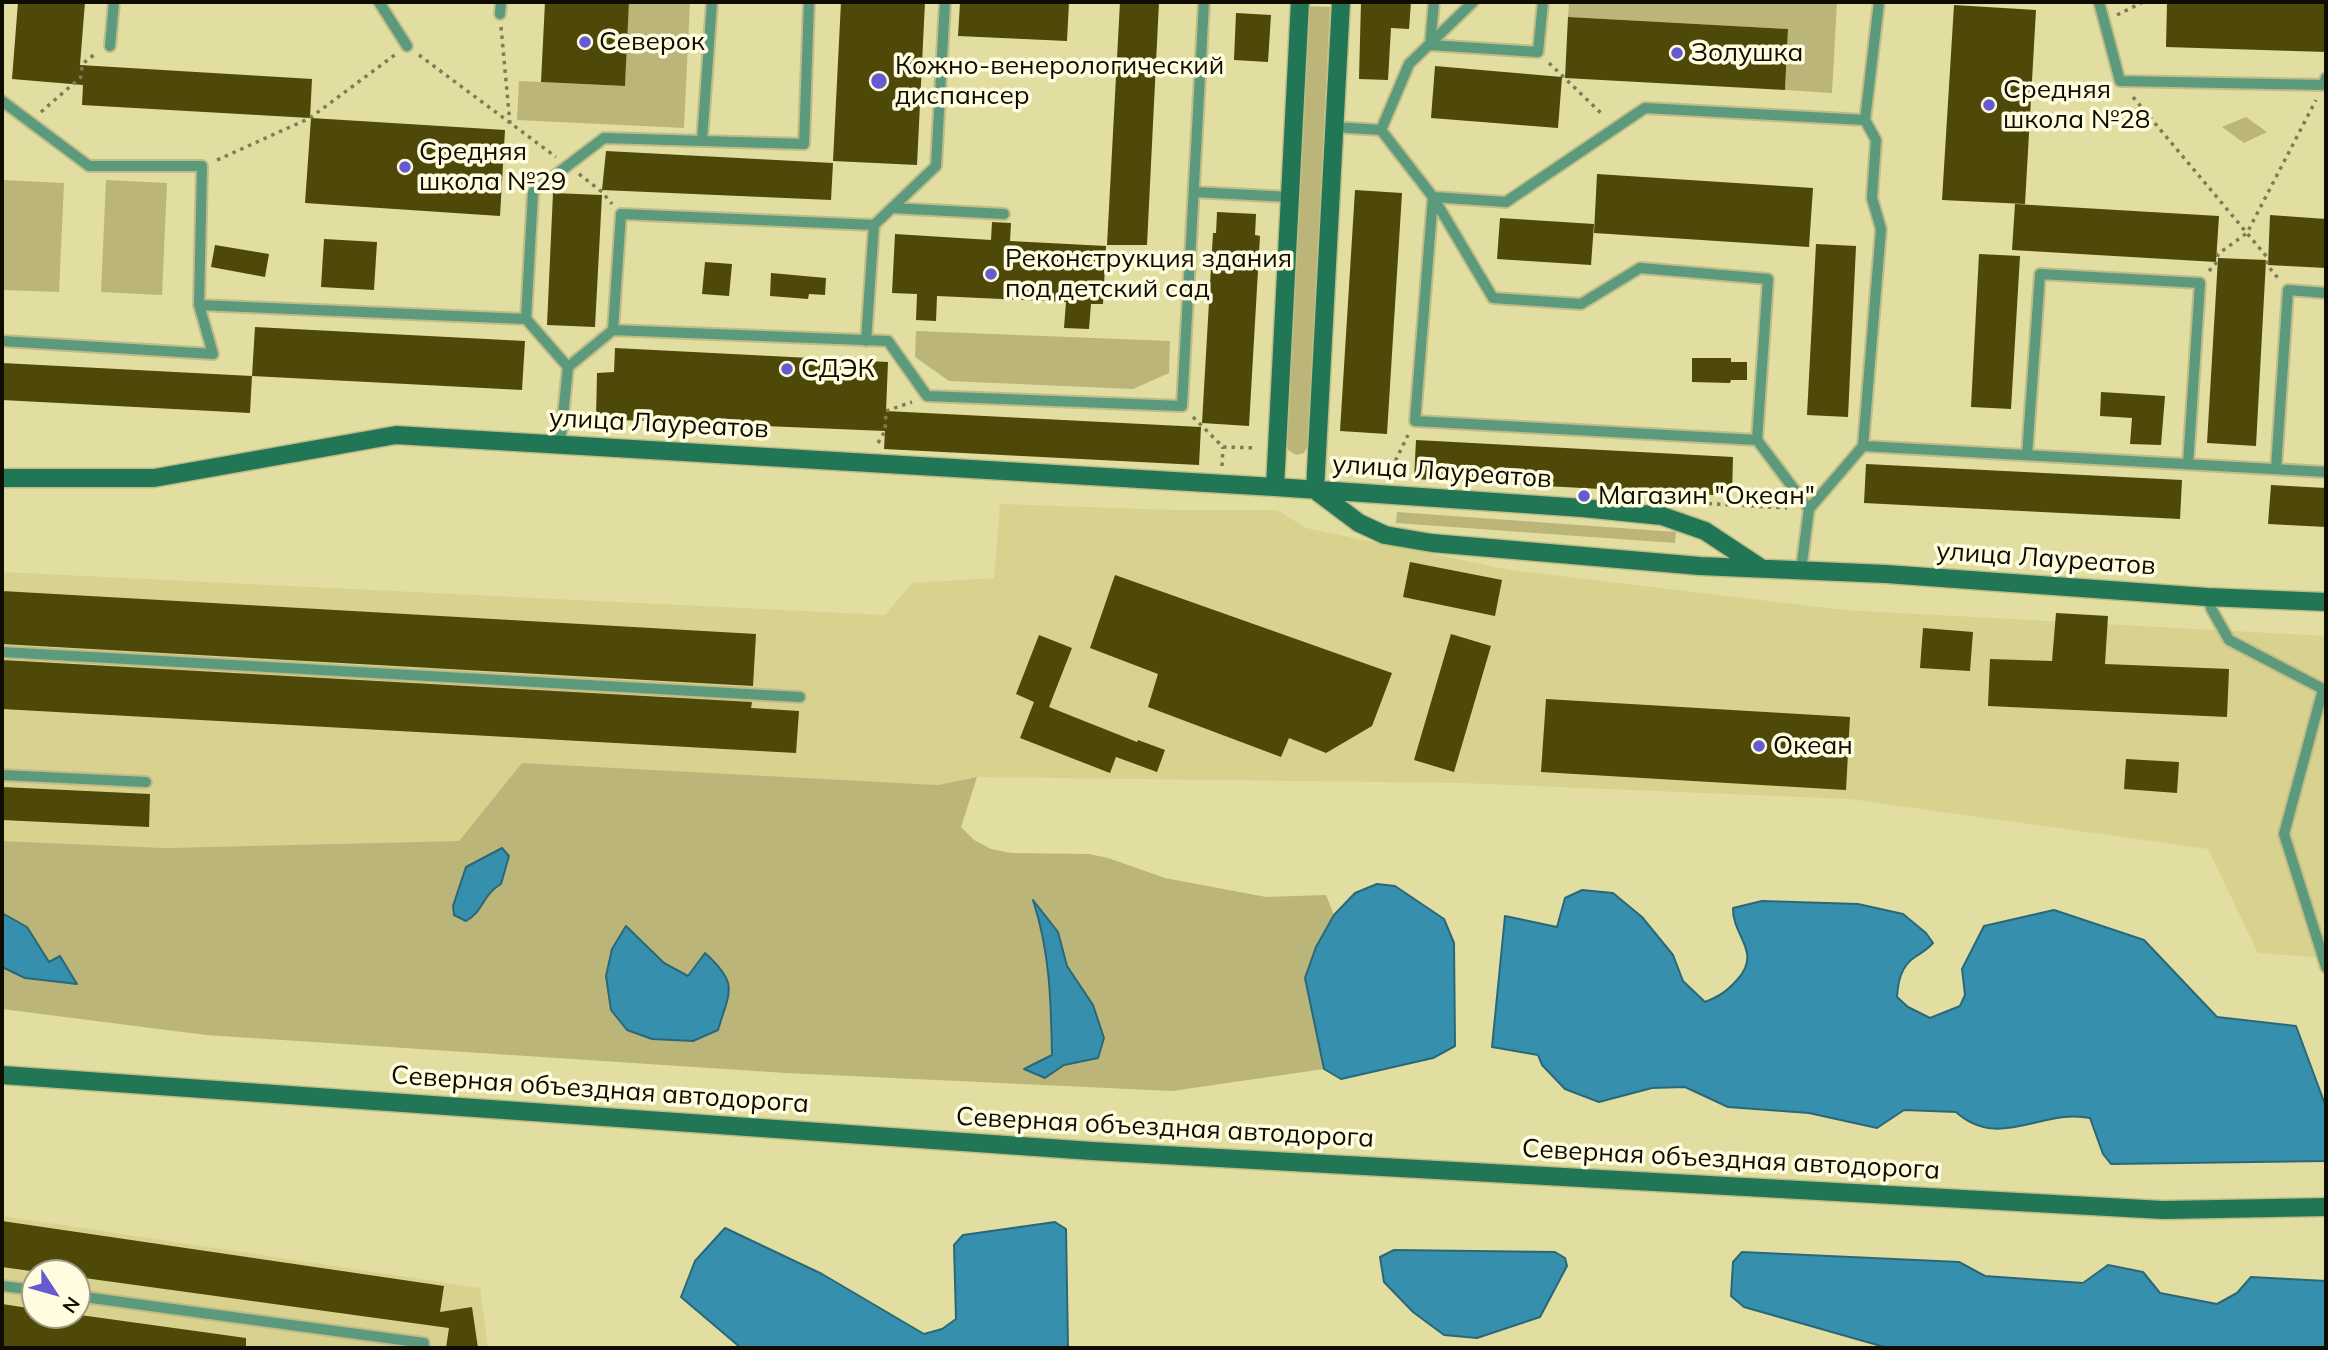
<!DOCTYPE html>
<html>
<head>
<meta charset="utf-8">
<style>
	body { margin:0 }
	#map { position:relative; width:2328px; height:1350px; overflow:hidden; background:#e2dda1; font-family:Mulish,sans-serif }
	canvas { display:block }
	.frame { position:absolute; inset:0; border:4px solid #0f0c00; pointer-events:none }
	.north { position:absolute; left:21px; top:1259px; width:70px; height:70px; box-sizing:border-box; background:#fffcdf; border:2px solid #9f9c86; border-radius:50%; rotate:126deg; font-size:19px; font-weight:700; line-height:28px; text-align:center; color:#0f0c00 }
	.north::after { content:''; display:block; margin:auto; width:24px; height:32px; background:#665ad3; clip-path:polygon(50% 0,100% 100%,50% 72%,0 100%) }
</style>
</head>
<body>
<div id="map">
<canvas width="2328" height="1350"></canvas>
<div class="frame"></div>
<div class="north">N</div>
</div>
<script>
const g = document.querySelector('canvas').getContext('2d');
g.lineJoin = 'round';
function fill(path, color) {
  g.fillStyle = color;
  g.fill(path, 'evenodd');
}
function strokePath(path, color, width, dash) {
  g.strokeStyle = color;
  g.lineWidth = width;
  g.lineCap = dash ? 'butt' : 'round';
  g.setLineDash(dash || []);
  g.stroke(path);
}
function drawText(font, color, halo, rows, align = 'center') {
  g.font = font + ' Mulish,sans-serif';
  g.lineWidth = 7;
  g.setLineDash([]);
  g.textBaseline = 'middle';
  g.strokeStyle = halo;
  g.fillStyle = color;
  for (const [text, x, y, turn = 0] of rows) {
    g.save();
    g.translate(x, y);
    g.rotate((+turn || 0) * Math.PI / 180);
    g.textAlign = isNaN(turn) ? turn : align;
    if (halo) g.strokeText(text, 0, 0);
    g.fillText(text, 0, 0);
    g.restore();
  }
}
fill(new Path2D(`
	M1000,504l175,6h102l29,18 204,42 334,40 482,26v322l-68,-5 -50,-104 -358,-50 -387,-16 -486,-6 -39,8 -415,-22 -64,78 -294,7 -163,-7v-269l883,43 27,-32 82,-5z
	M2,1216l478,72 8,60h-486zM35,1273h42v42h-42z`), '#d8d28e');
fill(new Path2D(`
	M629,2h61l-6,126 -167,-8 2,-39 106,5z
	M1569,2h268l-5,91 -47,-3 3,-61 -220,-12z
	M1307,6l23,1 -22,439 -4,7 -8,2 -8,-5 -2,-5z
	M2246,117l21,15 -23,11 -22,-16z
	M2,180l62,3 -5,109 -57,-2z
	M106,180l61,3 -5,112 -61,-3z
	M916,331l254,10 -1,32 -36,16 -184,-8 -34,-24z
	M1397,512l279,20 -1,11 -279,-20z
	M522,763l416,22 39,-8 -16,50 13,13 17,9 20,4 78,1 19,4 57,20 101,19 60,-2 8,20 -18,32 -11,31 19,91 -152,22 -386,-18 -580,-38 -204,-26v-42l23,11 52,6 -28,-21 -22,-36 -25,-14v-72l163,7 294,-7zM1034,902l24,30 9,34 26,39 5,53 -34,7 -19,13 -20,-10 27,-13c-1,-52 -2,-103 -18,-153zM627,927l37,36 24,13 18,-23 12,76 -25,12 -41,-2 -41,-29c-5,-38 -5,-50 16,-83z`), '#bbb579');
const water = new Path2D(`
	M502,848l7,8 -8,28c-19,11 -17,27 -35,37l-12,-6 -1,-9 13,-39z
	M1377,884l18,2 49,33 10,24 1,103 -22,12 -92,21 -17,-10 -19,-91 11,-31 18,-32 21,-22z
	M1582,890l31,3 29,24 31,38 10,26 22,21c15,-6 22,-11 32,-22 26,-28 -5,-44 -4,-72l29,-7 96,3 45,10 23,19 7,10c-6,7 -11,9 -18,14 -14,9 -17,25 -18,40l11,10 22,11 30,-12 5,-11 -3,-26 22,-43 70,-16 90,30 73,77 79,9 30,81v54l-215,3 -8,-10 -13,-36c-48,-10 -91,33 -134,-6l-52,-2 -27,18 -68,-15 -81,-6 -43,-20 -33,1 -53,14 -34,-13 -23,-24 -4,-10 -46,-8 13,-131 52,11 8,-29z
	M1033,900l25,32 9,34 26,39 11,33 -6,20 -34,7 -19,13 -21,-9 28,-14c-1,-54 -2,-103 -19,-155z
	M2,913l25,14 22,35 11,-6 17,28 -52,-6 -23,-11z
	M626,926l38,37 24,13 17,-23c34,31 25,37 13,77l-25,11 -41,-2 -25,-9 -16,-20 -5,-34 6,-27z
	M1055,1222l11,7 2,119h-327l-60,-51 14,-36 30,-33 97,46 102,60 18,-5 14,-10 -2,-74 9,-10z
	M1394,1250l161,2 10,6 2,8 -27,51 -63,21 -33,-3 -31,-23 -29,-30 -4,-25z
	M1742,1252l217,10 26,14 98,7 25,-18 35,7 17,21 57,11 20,-11 14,-16 75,4v65l-3,2h-435l-144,-41 -13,-11 2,-34z`);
fill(water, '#368fac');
strokePath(water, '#2a6878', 2);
fill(new Path2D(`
	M18,2h67l-5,63 232,14 -2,39 -228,-13 1,-20 -71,-6z
	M545,2h84l-4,84 -84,-4z
	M841,2h84l-8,163 -84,-4z
	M982,2h87l-2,39 -109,-5 2,-33 20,1z
	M1120,2h39l-12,243h-40z
	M1361,2h50l-2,27 -18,-1 -3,52 -29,-1z
	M2167,2h159v50l-160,-5z
	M1954,5l82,5 -11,194 -83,-4z
	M1236,13l35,2 -3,47 -34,-2z
	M1568,17l220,12 -3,61 -220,-12z
	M1435,66l127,11 -4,51 -127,-10z
	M311,118l194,12 -5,86 -195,-13z
	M606,151l227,12 -2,37 -229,-10z
	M1597,174l216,14 -4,59 -215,-14z
	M1355,190l47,3 -15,241 -47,-3z
	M553,193l49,2 -7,132 -48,-2z
	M2015,204l204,12 -3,46 -204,-12z
	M1217,212l39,2 -1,21 5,1 -11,190 -47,-3 11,-190h3z
	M2270,215l56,4v49l-58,-3z
	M1500,218l94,6 -3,41 -94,-6z
	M992,222l19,1 -1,18 96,5 -3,58h-12l-2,25 -25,-1 2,-26 -129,-6 -1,25 -20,-1 1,-26 -25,-1 3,-59 96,6z
	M324,239l53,3 -3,48 -53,-3z
	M1816,244l40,2 -8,171 -41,-2z
	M215,245l54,9 -4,23 -54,-10z
	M1979,254l41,2 -9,153 -40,-2z
	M2218,258l48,2 -10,186 -49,-3z
	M705,262l27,2 -3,32 -27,-2z
	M771,273l55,5 -1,17 -16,-1 -1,5 -38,-3z
	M255,327l270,14 -3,49 -270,-14z
	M615,348l273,14 -2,49 315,16 -2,38 -315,-16 1,-18 -289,-12 1,-46 17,-1z
	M1692,358h39v4h16v18h-16l-1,3 -38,-1z
	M2,363l250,13 -2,37 -248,-13z
	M2101,392l64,4 -4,49 -31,-1 2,-26 -32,-2z
	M1416,440l317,17 -1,39 -318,-17z
	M1866,464l316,16 -2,39 -316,-16z
	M2271,485l55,3v39l-58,-3z
	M1410,562l92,18 -7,36 -92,-19z
	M1115,575l277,98 -20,53 -46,27 -37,-15 -8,19 -133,-50 10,-33 -68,-26z
	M2,591l754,43 -3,52 -751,-42z
	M2056,613l52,3 -3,48 124,5 -2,48 -239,-11 2,-47 62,2z
	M1923,628l50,4 -3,39 -50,-3z
	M1451,634l40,12 -37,126 -40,-12z
	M1039,635l33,13 -23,59 88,35 1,-2 27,10 -8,22 -41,-15 -6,16 -90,-35 14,-36 -18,-8z
	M2,660l750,42 -1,6 48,3 -3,42 -794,-44z
	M1546,699l304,18 -4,73 -305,-18z
	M2126,759l53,3 -2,31 -53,-4z
	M2,787l148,7 -1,33 -147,-7z
	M2,1221l442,65 -4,26 32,-5 6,41h-32l3,-20 -372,-51v-4h-32l-43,-6z
	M2,1304l33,5v6h45l166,23v10h-244z`), '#4e4809');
const lane = new Path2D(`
	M379,2l28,44
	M1434,2l-4,43 108,7 5,-50
	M2099,2l21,79 203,4 3,-7
	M500,14l1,-12
	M110,46l4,-44
	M2,101l87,65h113l-3,139 14,49 -211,-13
	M1334,127l47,3 28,-66 64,-62
	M1381,130l52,67 73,5 139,-94 220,12 14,-118
	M702,141l10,-139
	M1194,192l96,5
	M1433,197l60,101 88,6 59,-36 128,11 -11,161 52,69
	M1433,197l-18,224 342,19
	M892,208l112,6
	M199,305l327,14
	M613,330l8,-116 253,11
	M866,341l8,-116 62,-59 9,-164
	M568,367l-42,-48 7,-127 71,-54 200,6 5,-142
	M560,445l8,-78 45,-37 275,11 39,55 255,10 22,-404
	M1863,446l463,26
	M2027,455l13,-181 160,9 -12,181
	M2276,469l12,-179 38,3
	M1801,570l8,-61 54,-63 18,-217 -9,-31 4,-58 -11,-20
	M2207,597l5,13 17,30 94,49 -39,145 42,133
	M2,652l798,45
	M2,775l144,7
	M2,1286l33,4
	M77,1296l347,47v5`);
const secondary = new Path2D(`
	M2,478h152l242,-43 879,52 308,21 79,8 43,15 56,37
	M1275,487l25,-485
	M1315,490l44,33 26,12 47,8 268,23 186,8 321,23 119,5
	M1315,490l26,-488
	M2,1075l1090,76 1071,59 163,-3`);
strokePath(lane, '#c0bc87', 14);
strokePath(secondary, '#c0bc87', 21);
strokePath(new Path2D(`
	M2117,15l26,-13
	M501,27l9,97
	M419,55l137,102
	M1549,63l55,53
	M2133,97l134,160v8l11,13
	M41,112l40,-35c0,-13 4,-17 15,-23
	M217,160l93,-42 86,-64
	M579,174l23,18 10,12
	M2209,271l8,-9 1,-8 29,-21 69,-133
	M1193,417l30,30 34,1
	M878,443l7,-12 1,-20 26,-9
	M1222,466l1,-19
	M1388,476l20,-41
	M1683,502l104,6`), '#7f7b56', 3.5, [3.5, 5]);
strokePath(lane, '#5b9a7d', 10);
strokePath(secondary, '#217655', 18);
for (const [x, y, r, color] of [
	[585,42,7,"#665ad3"],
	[1677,53,7,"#665ad3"],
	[879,81,9,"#665ad3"],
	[1989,105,7,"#665ad3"],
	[405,167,7,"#665ad3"],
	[991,274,7,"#665ad3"],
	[787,369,7,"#665ad3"],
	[1584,496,7,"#665ad3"],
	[1759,746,7,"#665ad3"]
]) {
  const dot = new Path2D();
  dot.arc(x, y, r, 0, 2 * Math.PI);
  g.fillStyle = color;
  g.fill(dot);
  strokePath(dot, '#fffcdf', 2.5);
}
drawText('26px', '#0f0c00', '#fffcdf', [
	["Северок",599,42],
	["Золушка",1691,53],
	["Кожно-венерологический",895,66],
	["диспансер",895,96],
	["Средняя",2003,90],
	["школа №28",2003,120],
	["Средняя",419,152],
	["школа №29",419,182],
	["Реконструкция здания",1005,259],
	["под детский сад",1005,289],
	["СДЭК",801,369],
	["Магазин \"Океан\"",1598,496],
	["Океан",1773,746]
], 'left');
drawText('26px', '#0f0c00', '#fffcdf', [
	["улица Лауреатов",659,424,3],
	["улица Лауреатов",1442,472,4],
	["улица Лауреатов",2046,559,4],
	["Северная объездная автодорога",600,1090,4],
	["Северная объездная автодорога",1165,1128,3],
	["Северная объездная автодорога",1731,1160,3]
]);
</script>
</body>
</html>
